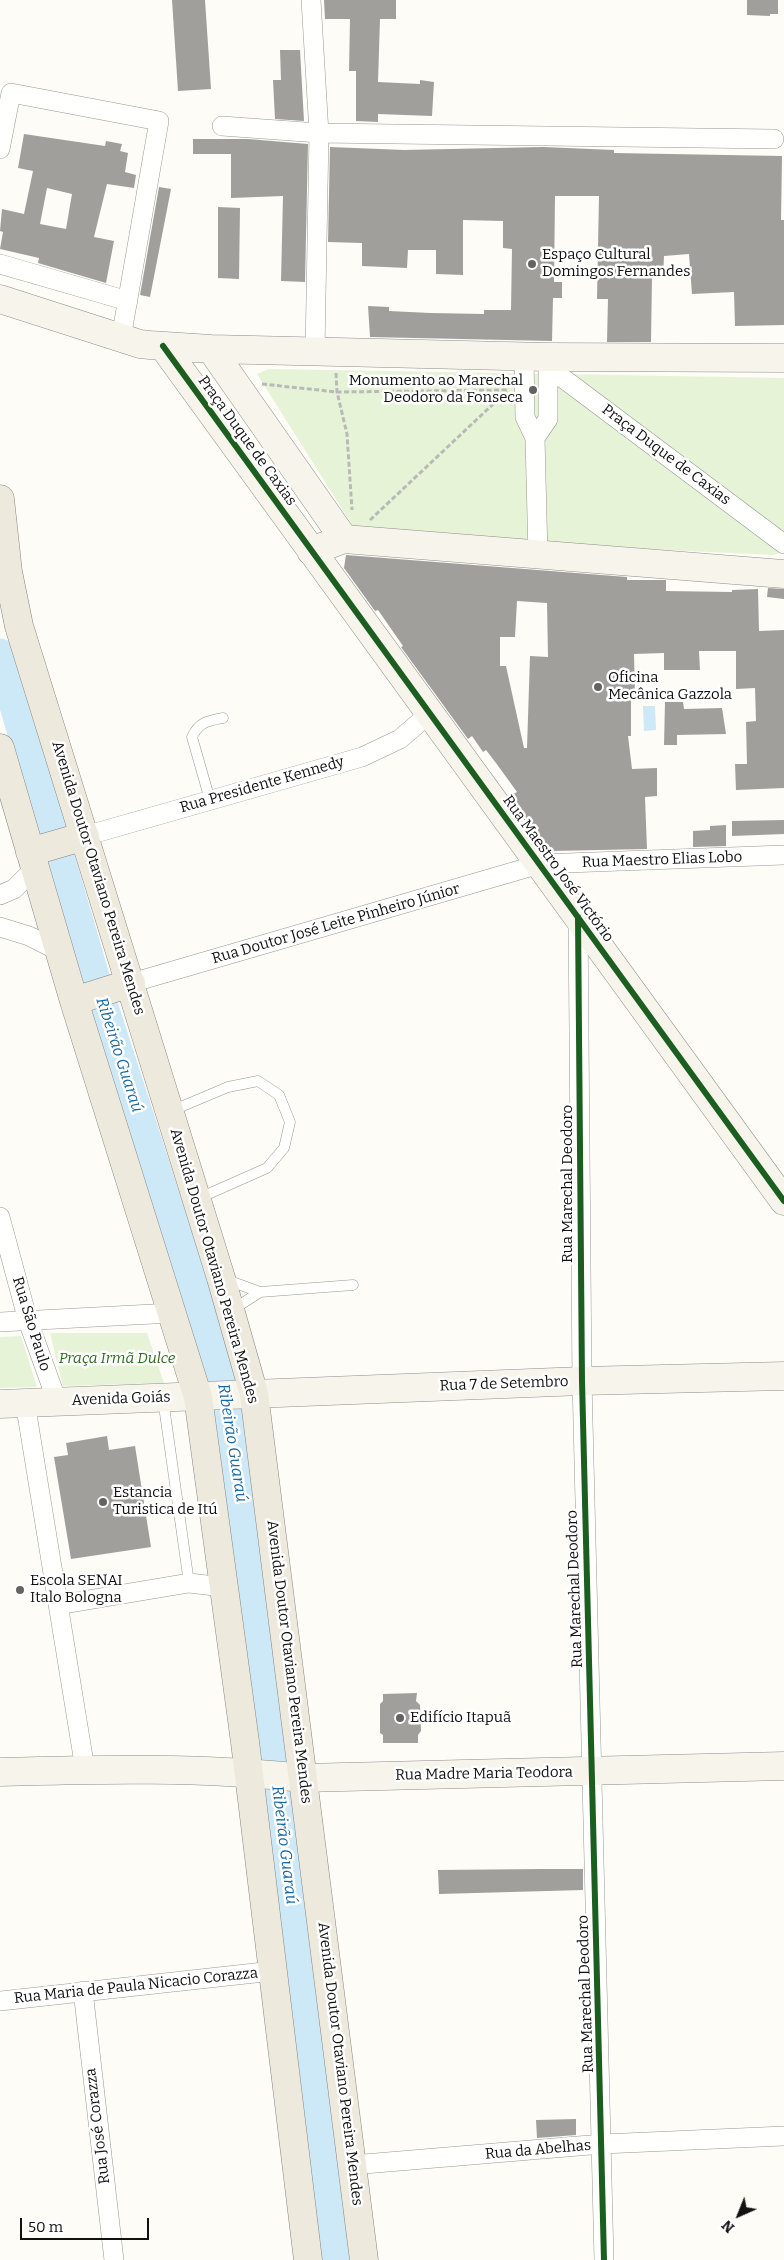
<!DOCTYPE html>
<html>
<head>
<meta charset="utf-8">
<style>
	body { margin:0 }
	#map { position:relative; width:784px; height:2260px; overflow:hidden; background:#fdfcf7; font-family:Bitter,serif }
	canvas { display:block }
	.north { position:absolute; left:714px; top:2190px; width:50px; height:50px; -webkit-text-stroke:4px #fff; paint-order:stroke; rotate:224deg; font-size:14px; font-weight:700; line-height:20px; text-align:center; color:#111 }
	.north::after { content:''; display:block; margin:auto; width:18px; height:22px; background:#111; clip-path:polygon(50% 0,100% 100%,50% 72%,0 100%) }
	.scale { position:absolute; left:20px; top:2218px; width:129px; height:22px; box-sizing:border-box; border:2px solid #111; border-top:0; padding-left:6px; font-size:15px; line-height:18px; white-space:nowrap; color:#111; -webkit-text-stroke:4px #fff; paint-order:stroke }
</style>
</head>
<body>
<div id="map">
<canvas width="784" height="2260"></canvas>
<div class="north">N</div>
<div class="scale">50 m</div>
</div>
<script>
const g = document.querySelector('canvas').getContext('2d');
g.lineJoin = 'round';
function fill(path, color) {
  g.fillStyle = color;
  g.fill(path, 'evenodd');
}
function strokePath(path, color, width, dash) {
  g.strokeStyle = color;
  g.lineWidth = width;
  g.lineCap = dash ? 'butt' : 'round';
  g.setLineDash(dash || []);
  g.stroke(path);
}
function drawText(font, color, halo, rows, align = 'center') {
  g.font = font + ' Bitter,serif';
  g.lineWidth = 5;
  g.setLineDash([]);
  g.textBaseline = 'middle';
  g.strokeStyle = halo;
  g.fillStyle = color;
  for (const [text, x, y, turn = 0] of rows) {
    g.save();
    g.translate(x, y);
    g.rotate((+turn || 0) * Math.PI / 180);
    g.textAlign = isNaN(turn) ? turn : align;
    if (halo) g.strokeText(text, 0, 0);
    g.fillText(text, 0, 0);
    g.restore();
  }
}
fill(new Path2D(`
	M269,369l515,9v174l-11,3 -211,-10 -208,-17 -97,-154z
	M50,1333h97l17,50 -101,3z
	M21,1336l16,51 -37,1v-51z`), '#e7f3d7');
fill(new Path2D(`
	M709,688v12l-25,1 -1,-12z
	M643,706h12l1,24 -12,1z`), '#cde8f7');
strokePath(new Path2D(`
	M0,654l102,350 117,361 12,52 105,843`), '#cde8f7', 31);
fill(new Path2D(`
	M172,0h33l6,89 -33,2z
	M324,0h72v19h-16l-2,63 42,2v-4l14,2 -2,34 -54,-2v8l-22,-1v-50h-7l1,-52h-25z
	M747,0h31v14h-8v2l-23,-1z
	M280,50h20l4,71 -29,-2 -2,-39h8z
	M24,134l81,12 1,-5 16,3 -2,7 8,2 -3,19 11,3 -2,13 -27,-4 -13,53 20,4 -8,42 -68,-20 1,-5 -39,-9 3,-17 -3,-1 2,-22 22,5 9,-43 -15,-3zM47,188l25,6 -6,35 -26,-5z
	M193,139h55l60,5 -3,138 -24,-1 2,-85 -52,2v-44h-38z
	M330,147l74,3 139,-3 71,3v3l168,3 -1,64h3v105l-49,1 -1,-34 -42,2 -3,-40 -25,2 -1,21h-11l-1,65h-44l1,-43h-11l2,-103h-44l-1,86h8v16h-9l-1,43 -182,-4 -2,-31 21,1v4l41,2 54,1v-4h27l1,-61 -9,-1v-27l-40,-1v55l-27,-1v-24h-28l-1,18 -45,-2v-23l-34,-1z
	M159,187l12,2 -21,108 -10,-2z
	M218,207l22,1 -1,71 -21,-1z
	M346,555l281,22v3h39v11l66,1v-2l26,-1 1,42 25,-1v158l-48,2 -1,-26h12l-1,-42 10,-1 -1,-33 -19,1v-38h-37l1,19h-36v-17l-30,1 1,41 -4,1v40h-3l4,33 25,-1v28l-12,1 2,52 -97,2 -40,-55 7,-4 -21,-29 -10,-13 -3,2 -11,-16 -4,3 -67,-92 2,-1 -25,-36 -3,1 -31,-43zM517,601l30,2 1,54 -18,-1 -3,92h-3l-18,-82h-6v-29h15z
	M768,588l16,1v10l-17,-2z
	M665,702h18l1,7 38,-1 4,26 -49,1v10h-13z
	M784,820v14l-52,2v-15z
	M726,825v21l-33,1v-16l17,-1v-4z
	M107,1436l2,14 26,-4 16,101 -80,12 -17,-102 14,-2 -2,-12z
	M417,1693l-1,8 4,4 1,26 -3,4v8h-35v-8l-3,-2v-29l3,-3v-7z
	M542,1869h41v21l-144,4 -1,-24z
	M576,2119v16l-39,3 -1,-18z`), '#a19f9c');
const lane = new Path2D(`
	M210,800l-18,-63c7,-15 16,-16 31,-19
	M171,1111l57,-24 30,-6 21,14 11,27 -6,26 -17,20 -70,31
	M224,1279l36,13 93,-7
	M232,1310l28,-18
	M163,1399l26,184`);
const street = new Path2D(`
	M311,0l8,133 -4,219
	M222,126l97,7 455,6
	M0,149l11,-56 148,28 -38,217
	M0,264l128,37
	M524,356l1,61 10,21 3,118
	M548,367l236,177
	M535,438l13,-19v-61
	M85,836l277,-79 38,-18 29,-25
	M0,895l14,-6 21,-21
	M578,917l4,464 22,879
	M0,927l29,9 30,15
	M131,983l409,-119 244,-9
	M0,1217l28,104 29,80
	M0,1322l172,-9
	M25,1402l60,367
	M58,1605l131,-22 35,4
	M83,1991l31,269
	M0,2001l273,-30
	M352,2165l250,-21 182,-8`);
const secondary = new Path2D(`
	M0,299l140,45 10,1 61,4 337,8 236,1
	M163,346l621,855
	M211,349l133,190
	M311,551l33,-12 440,35
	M0,1404l582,-23 202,-5
	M0,1772c101,-3 203,-5 303,6l481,-12`);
const primary = new Path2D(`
	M0,499l8,73 11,54 202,652 33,116 110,866
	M0,748l74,253 124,396 47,345 63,518
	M30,852l55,-16
	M74,1001l57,-18`);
strokePath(lane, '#979795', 11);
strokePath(street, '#979795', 20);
strokePath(secondary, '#8e8d8b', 29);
strokePath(primary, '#858482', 29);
strokePath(new Path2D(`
	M336,373l1,19 10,42 5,76
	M262,384l75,8 171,-2
	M370,520l137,-129`), '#b9b9b8', 3, [5, 2.5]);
strokePath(lane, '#fffffe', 10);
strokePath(street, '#fffffe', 19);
strokePath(secondary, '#f6f4eb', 28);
strokePath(primary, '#ede9dc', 28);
strokePath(new Path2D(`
	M163,346l621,855
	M578,917l4,464 22,879`), '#1b5e20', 6);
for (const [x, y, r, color] of [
	[532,264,5,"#646362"],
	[533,390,5,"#646362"],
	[598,687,5,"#646362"],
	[103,1502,5,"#646362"],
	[20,1590,5,"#646362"],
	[400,1718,5,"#646362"]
]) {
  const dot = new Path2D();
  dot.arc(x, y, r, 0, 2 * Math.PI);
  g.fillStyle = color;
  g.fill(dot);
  strokePath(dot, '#fff', 2);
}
drawText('15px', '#111', '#fff', [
	["Espaço Cultural",542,255],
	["Domingos Fernandes",542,272],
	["Monumento ao Marechal",523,381,"right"],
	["Deodoro da Fonseca",523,398,"right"],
	["Oficina",608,678],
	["Mecânica Gazzola",608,695],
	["Estancia",113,1493],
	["Turistica de Itú",113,1510],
	["Escola SENAI",30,1581],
	["Italo Bologna",30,1598],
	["Edifício Itapuã",410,1718]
], 'left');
drawText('15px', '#111', '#fff', [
	["Praça Duque de Caxias",247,441,54],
	["Praça Duque de Caxias",666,455,37],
	["Rua Presidente Kennedy",262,785,-16],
	["Rua Maestro Elias Lobo",662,860,-2],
	["Rua Maestro José Victório",558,869,54],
	["Avenida Doutor Otaviano Pereira Mendes",98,878,73],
	["Rua Doutor José Leite Pinheiro Júnior",336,924,-16],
	["Rua Marechal Deodoro",568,1184,-90],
	["Avenida Doutor Otaviano Pereira Mendes",214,1266,74],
	["Rua São Paulo",31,1324,73],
	["Rua 7 de Setembro",504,1384,-2],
	["Avenida Goiás",121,1399,-2],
	["Rua Marechal Deodoro",575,1589,-92],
	["Avenida Doutor Otaviano Pereira Mendes",289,1662,83],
	["Rua Madre Maria Teodora",484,1774,-1],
	["Rua Maria de Paula Nicacio Corazza",136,1986,-6],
	["Rua Marechal Deodoro",586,1994,-92],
	["Avenida Doutor Otaviano Pereira Mendes",340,2064,83],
	["Rua José Corazza",98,2126,-97],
	["Rua da Abelhas",538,2150,-5]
]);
drawText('italic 15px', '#2f6b1f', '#fff', [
	["Praça Irmã Dulce",117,1359]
]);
drawText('italic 16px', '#1768a6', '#fff', [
	["Ribeirão Guaraú",119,1055,72],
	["Ribeirão Guaraú",232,1443,81],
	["Ribeirão Guaraú",284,1845,83]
]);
</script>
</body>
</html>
